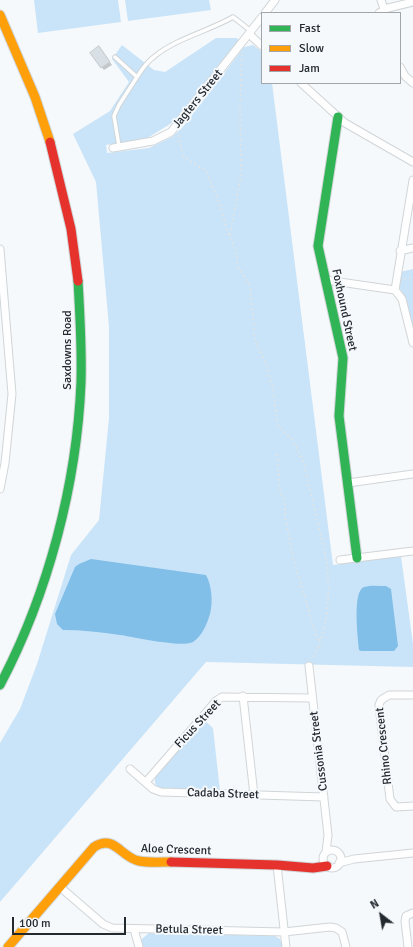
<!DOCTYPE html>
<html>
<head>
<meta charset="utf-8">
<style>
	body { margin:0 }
	#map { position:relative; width:413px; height:947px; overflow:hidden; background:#f6f9fb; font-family:Signika,sans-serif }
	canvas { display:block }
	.legend { position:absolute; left:261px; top:12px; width:140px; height:72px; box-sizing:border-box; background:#f5f9fc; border:1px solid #a1a6aa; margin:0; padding:5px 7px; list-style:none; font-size:12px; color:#22292f }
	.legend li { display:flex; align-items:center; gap:8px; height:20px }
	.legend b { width:20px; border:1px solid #a1a6aa }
	.north { position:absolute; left:361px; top:895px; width:40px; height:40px; -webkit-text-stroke:3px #f5f9fc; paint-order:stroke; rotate:329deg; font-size:11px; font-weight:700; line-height:16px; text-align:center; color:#22292f }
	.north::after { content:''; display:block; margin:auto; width:14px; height:18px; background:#22292f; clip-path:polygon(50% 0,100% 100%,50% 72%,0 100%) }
	.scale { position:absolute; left:12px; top:917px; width:114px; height:18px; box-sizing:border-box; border:2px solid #22292f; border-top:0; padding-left:5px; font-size:12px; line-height:14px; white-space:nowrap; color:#22292f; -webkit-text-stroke:3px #f5f9fc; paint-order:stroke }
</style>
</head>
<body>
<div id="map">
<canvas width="413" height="947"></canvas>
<ul class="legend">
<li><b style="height:5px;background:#30b455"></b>Fast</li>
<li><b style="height:5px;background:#ff9f0a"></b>Slow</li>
<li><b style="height:5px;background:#e5322d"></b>Jam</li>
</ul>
<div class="north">N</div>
<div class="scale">100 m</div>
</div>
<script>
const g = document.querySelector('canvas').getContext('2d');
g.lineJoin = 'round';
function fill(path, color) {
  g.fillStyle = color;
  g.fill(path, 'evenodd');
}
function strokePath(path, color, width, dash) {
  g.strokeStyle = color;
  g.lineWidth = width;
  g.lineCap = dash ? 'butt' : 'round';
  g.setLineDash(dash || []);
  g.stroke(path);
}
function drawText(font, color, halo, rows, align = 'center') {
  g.font = font + ' Signika,sans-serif';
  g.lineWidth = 4;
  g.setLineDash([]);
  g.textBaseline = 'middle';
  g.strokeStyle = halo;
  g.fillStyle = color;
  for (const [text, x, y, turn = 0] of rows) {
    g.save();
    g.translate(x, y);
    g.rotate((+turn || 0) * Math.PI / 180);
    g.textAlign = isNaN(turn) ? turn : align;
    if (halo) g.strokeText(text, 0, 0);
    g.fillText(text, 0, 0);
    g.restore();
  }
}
fill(new Path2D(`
	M34,0h84l3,22 -83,11z
	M125,0h84l2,10 -83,11z
	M216,38h21l2,2 -61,79 -32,20 -40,6 1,8 42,-5 23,-11 10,-9 62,-81 9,-2 9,7v31h10l61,482 68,-9 12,88v23l-207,-5 -206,240v-159l20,-34 17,-45 34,-109 28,-35 10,-102v-91l-13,-145 -23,-48 37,-23 19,-29 -17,-23 10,-14 32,25 11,2z
	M413,269v62l-7,-31 -7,-13 1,-15z
	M204,720l9,8 7,63 -59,-1c-5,-4 -8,-8 -5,-14z
	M149,933l126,3 5,3 3,8h-141v-8z`), '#c9e4f8');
fill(new Path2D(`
	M91,559l115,16c6,11 7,27 4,39 -3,10 -8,22 -17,28 -11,6 -59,-5 -73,-7 -19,-3 -38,-5 -57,-5l-6,-6 -2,-10 20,-47 4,-3z
	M386,586l5,3 7,57 -4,5h-33l-2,-1c-1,-11 -7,-59 5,-63 7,-2 15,-1 22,-1z`), '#81bee8');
fill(new Path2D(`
	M99,47l13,18 -8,5 -13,-17z`), '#0003');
const building = new Path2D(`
	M99,46l11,16 -9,6 -11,-15z`);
fill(building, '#d8e0e5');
strokePath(building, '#c3c8cb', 1);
const lane = new Path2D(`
	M115,57l22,20 -18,28 -5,11 5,30
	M137,77c5,-8 11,-16 18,-21 22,-18 54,-25 78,-39l18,14`);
const street = new Path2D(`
	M381,0l3,9
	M265,13l10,-13
	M379,13l9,-5 25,-6
	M249,34l13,12
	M400,67l5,9 8,7
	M301,83l44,40 68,39
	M113,148l40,-7 18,-9 91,-115
	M0,249l12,145 -7,69 -5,26
	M400,251l13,-3
	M326,280l69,10
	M395,290l18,-110
	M395,290l7,9 11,44
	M348,483l65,-9
	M340,560l73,-9
	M309,666l19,169 -2,17
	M413,695h-24l-8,5 -2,5 11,94 6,8 17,-1
	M243,696l11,99
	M130,769l23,20 8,3 163,5
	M146,782l70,-81 6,-4 90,1
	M323 859a9 9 0 1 1 18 0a9 9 0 1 1-18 0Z
	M339,863l15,-4 59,-6
	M277,865l9,82
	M60,887l43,37 9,4 172,4 46,-5 6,1 6,4 4,15
	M134,929l5,18
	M408,947l-3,-26 1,-5 7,-3`);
const fast = new Path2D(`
	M338,117l-20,129 25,112 -4,58 18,142
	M0,685c48,-91 77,-201 81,-303 1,-34 -1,-67 -3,-101`);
const slow = new Path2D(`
	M0,15l35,82 15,45
	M8,947l86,-100c21,-13 26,10 45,14 10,2 22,1 32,1`);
const jam = new Path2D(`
	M50,142l21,87 7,52
	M171,862l106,3 36,3 14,-2`);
strokePath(lane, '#d0d5d8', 5.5);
strokePath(street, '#d0d5d8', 9);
strokePath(fast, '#d0d5d8', 11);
strokePath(slow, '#d0d5d8', 11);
strokePath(jam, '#d0d5d8', 11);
strokePath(new Path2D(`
	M178,135l6,22 22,14 3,7 11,27 6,22 9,22 3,18 12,20 5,54 11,22 6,22 6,42 14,12 11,21 24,102c3,35 2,66 -15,98
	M230,235l11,-60 -1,-71 2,-50
	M404,279l9,-2
	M277,454l3,36 5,16v9l8,43 24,80 4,4`), '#e2e4e4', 1.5, [2, 3]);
strokePath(lane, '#fefefe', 3.5);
strokePath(street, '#fefefe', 7);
strokePath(fast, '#30b455', 9);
strokePath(slow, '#ff9f0a', 9);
strokePath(jam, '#e5322d', 9);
drawText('12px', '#22292f', '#f5f9fc', [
	["Jagters Street",198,99,-51],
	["Foxhound Street",344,310,78],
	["Saxdowns Road",68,350,-90],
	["Ficus Street",198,724,-47],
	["Rhino Crescent",384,746,-96],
	["Cussonia Street",319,751,-97],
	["Cadaba Street",223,794,2],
	["Aloe Crescent",176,850,2],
	["Betula Street",189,930,1]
]);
</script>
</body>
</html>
